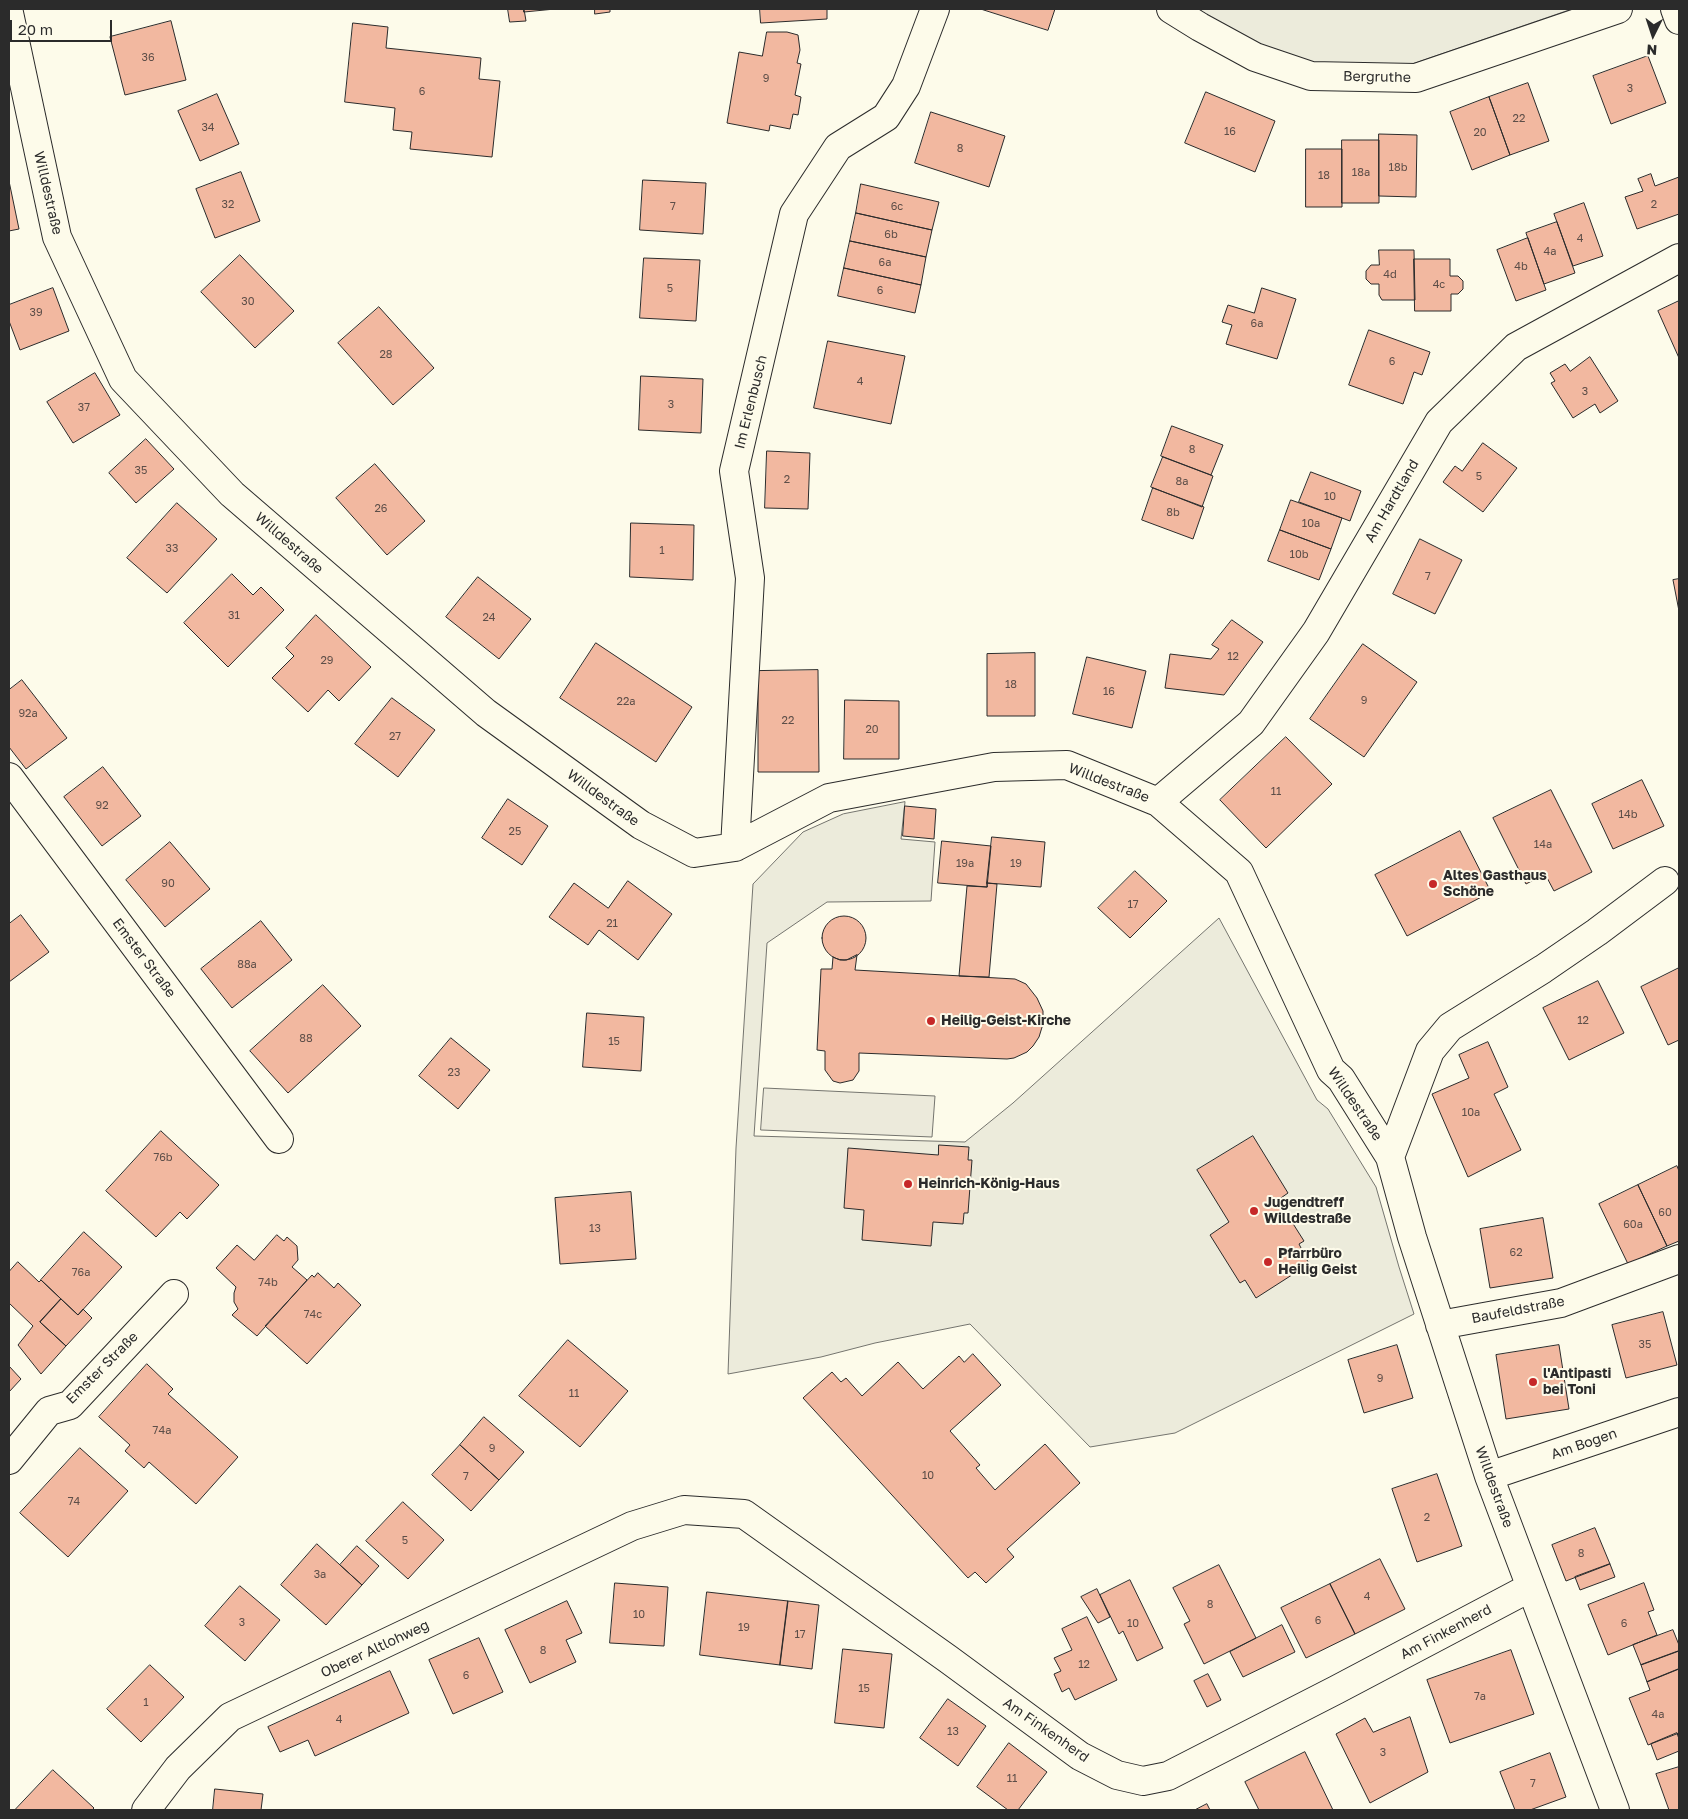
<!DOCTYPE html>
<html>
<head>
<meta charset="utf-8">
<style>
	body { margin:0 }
	#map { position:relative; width:1688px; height:1819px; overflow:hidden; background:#fdfbea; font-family:"Golos Text",sans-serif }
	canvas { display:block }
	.frame { position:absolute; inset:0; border:10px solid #2b2b2b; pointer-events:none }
	.north { position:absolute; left:1628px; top:10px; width:50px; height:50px; -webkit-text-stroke:4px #fdfbea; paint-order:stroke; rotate:184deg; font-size:14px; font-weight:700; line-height:20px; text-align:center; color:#2b2b2b }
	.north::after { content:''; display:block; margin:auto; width:18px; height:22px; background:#2b2b2b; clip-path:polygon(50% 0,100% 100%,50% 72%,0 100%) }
	.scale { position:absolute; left:10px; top:20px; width:102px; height:22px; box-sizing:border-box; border:2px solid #2b2b2b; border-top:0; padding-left:6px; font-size:15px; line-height:18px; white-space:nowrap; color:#2b2b2b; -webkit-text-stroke:4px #fdfbea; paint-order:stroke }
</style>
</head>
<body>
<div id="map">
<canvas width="1688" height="1819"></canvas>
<div class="frame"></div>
<div class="north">N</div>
<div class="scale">20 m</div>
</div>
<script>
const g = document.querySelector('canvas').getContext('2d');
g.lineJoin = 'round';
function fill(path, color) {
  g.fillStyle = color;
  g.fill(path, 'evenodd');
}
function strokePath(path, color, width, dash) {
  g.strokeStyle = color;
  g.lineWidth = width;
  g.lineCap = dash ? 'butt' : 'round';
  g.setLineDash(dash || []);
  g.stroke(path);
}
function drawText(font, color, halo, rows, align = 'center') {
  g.font = font + ' "Golos Text",sans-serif';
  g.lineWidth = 4;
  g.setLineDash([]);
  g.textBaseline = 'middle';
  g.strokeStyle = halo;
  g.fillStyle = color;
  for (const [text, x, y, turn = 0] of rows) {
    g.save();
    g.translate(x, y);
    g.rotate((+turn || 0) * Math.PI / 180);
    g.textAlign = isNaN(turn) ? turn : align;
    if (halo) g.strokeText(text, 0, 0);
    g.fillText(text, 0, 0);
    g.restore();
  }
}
const green = new Path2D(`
	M1199,9h373l-160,55 -97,-1 -38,-8 -42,-20z
	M905,802l-4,37 34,3 -4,59 -104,1 -60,41 -13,193 211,6 48,-39 206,-185 98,182 11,9 48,78 23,80 15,47 -239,119 -85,14 -120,-123 -95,19 -54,14 -93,17 8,-226 17,-264 50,-52 40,-18z`);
fill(green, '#ecebdb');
strokePath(green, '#74746e', 1);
const parking = new Path2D(`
	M764,1088l171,8 -3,41 -171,-7z`);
fill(parking, '#eceadb');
strokePath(parking, '#74746e', 1);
const building = new Path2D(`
	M508,9h16l2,12 -16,1z
	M524,9h31l-31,3z
	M595,9h15v3l-15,2z
	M760,9h67v10l-66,4z
	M981,9h74l-7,21z
	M171,21l15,59 -61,15 -15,-58z
	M353,23l35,4 -2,21 95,10 -2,21 21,2 -8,76 -82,-8 2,-17 -19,-2 2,-22 -50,-6z
	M767,32h20l11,3 2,15 -3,13 4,1 -6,31 6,2 -3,18 -5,-1 -3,15 -20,-4 -1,6 -42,-8 12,-71 23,4z
	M1648,56l18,47 -55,21 -18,-48z
	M1528,83l21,58 -39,14 -21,-58z
	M1206,92l69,29 -20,51 -70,-29z
	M217,94l22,50 -39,17 -22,-50z
	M1489,97l21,58 -38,15 -22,-58z
	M931,112l74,24 -16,51 -74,-24z
	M1379,134l38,1 -1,62 -37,-1z
	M1342,140h37v63h-37z
	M1306,149h36v58h-36z
	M241,172l19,49 -45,17 -19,-49z
	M1651,174l4,12 24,-9v37l-42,15 -12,-32 18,-6 -5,-12z
	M643,180l63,3 -3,51 -63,-4z
	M9,181l10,48 -10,2z
	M861,184l78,18 -7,28 -76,-17z
	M1584,203l19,53 -30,10 -19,-52z
	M856,213l76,17 -6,27 -76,-16z
	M1557,222l18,51 -31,11 -18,-51z
	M1528,238l18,52 -30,11 -19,-51z
	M850,241l76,16 -5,28 -77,-17z
	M1379,250h35l1,50h-33l-3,-5v-11h-8l-5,-5v-8l5,-6h8z
	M240,255l54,56 -39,37 -54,-56z
	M644,258l56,2 -4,61 -56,-3z
	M1414,259h36v17h8l5,5v8l-5,5h-7v17h-36z
	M844,268l77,17 -6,28 -77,-17z
	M53,288l16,43 -49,19 -11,-29v-16z
	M1262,288l34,11 -19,60 -51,-15 6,-19 -10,-3 6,-17 26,8z
	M1679,301v57l-21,-47z
	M379,307l55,61 -41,37 -55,-62z
	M1369,330l61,22 -8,23 -8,-3 -11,32 -54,-19z
	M828,341l77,15 -14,68 -77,-16z
	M1590,357l28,44 -18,12 -5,-9 -22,14 -22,-35 4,-2 -5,-8 15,-9 5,7z
	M95,373l25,42 -47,28 -26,-41z
	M641,376l62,3 -2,54 -62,-3z
	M1172,426l51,19 -12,30 -50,-19z
	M146,439l28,30 -38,34 -27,-30z
	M1483,443l34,25 -34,44 -40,-30 12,-16 7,5z
	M767,451l43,2 -2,56 -43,-1z
	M1163,457l50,19 -11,31 -51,-20z
	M375,464l50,57 -38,34 -51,-57z
	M1311,472l50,19 -11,30 -51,-19z
	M1153,488l51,19 -11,32 -51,-19z
	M1291,500l51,18 -11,31 -51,-19z
	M177,503l40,36 -50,54 -40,-35z
	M631,523l63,2 -1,55 -63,-3z
	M1280,530l51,19 -12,31 -51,-19z
	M1420,539l42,21 -27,54 -42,-20z
	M232,574l21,21 8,-8 23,23 -56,57 -44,-44z
	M478,577l53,42 -32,40 -53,-42z
	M1679,579v32l-6,-31z
	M316,615l55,52 -32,34 -11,-11 -20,22 -36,-34 22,-22 -8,-8z
	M1232,620l31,22 -39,53 -59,-7 5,-34 41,5 8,-10 -7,-4z
	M596,643l96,64 -36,55 -96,-64z
	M1363,644l54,38 -53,75 -54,-38z
	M1035,653v63h-48v-62z
	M1087,657l59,14 -14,57 -59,-14z
	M818,670l1,102h-61v-101z
	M22,680l45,58 -41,31 -17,-22v-57z
	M392,698l43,32 -37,47 -43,-33z
	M845,700l54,1v58h-55z
	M1286,737l46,47 -66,64 -46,-48z
	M103,767l38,49 -39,30 -38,-49z
	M1642,780l22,46 -51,23 -21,-45z
	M1551,790l41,82 -38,19 -9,-17 -19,10 -33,-66z
	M508,799l40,27 -26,39 -40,-27z
	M905,806l31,3 -2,30 -31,-3z
	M1460,831l31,61 -84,44 -32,-61z
	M992,837l53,5 -4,45 -54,-4z
	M942,841l49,5 -4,41 -49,-4z
	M170,842l40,47 -45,38 -39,-47z
	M1135,871l32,30 -37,37 -32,-30z
	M628,881l44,33 -34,46 -39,-30 -11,15 -39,-28 25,-34 34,25z
	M987,883l10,1 -8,93 -30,-1 8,-90 20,1z
	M21,915l28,37 -40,30v-58z
	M822 938a22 22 0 1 1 44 0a22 22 0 1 1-44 0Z
	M261,921l31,39 -60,48 -31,-39z
	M857,955l-2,15 160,9 11,5 11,14 6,13v13l-4,13 -6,9 -6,6 -13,6 -7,1 -148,-6v18l-6,9 -13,3 -7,-2 -8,-11v-19l-8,-1 4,-81h11l1,-12 7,3h6z
	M1679,968v72l-11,5 -27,-58z
	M1598,981l26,52 -55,27 -26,-52z
	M323,985l38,41 -73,67 -38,-42z
	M587,1013l57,4 -3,54 -58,-4z
	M451,1038l39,32 -32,39 -39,-33z
	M1488,1042l20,45 -14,7 27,56 -53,27 -36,-83 37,-16 -10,-23z
	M161,1131l58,54 -32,34 -7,-7 -24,25 -50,-46z
	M1253,1136l35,57 -10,7 26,41 -5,3 10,20 -53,34 -11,-18 -5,3 -30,-48 19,-13 -32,-52z
	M939,1145l30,2 -1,13h4l-4,53h-4l-1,11 -30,-2 -2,24 -69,-6 2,-30 -20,-2 4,-60 90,7z
	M1677,1166l2,5v70l-12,5 -29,-61z
	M1638,1185l29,61 -39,18 -29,-60z
	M631,1192l5,67 -76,5 -5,-66z
	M1543,1218l10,60 -63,10 -10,-59z
	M84,1232l38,35 -44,48 -37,-35z
	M277,1235l7,6 3,-4 10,9 1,14 -6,7 15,13 -50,56 -25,-21 6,-6 -4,-7v-9l2,-6 -20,-19 21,-23 17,15z
	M18,1262l21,20 2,-2 20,19 -21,23 26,24 -25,28 -23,-29 15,-19 -24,-23v-31z
	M318,1273l16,15 4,-5 23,22 -54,59 -42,-38 47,-51 2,2z
	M61,1299l17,16 5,-6 9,9 -26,28 -26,-24z
	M1663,1312l14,53 -51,13 -14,-53z
	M568,1340l60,51 -48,56 -61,-51z
	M1397,1345l16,53 -49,15 -16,-53z
	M1559,1345l10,64 -63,10 -10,-64z
	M973,1354l28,31 -51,46 30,34 -4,3 19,22 50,-46 35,39 -73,66 7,8 -28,26 -11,-11 -7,6 -165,-180 29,-26 9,10 5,-4 16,18 36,-34 25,27 36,-33 5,6z
	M147,1364l26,25 -5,5 70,63 -42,47 -47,-42 -5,6 -19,-17 5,-6 -31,-28z
	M9,1366l12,13 -12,13z
	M484,1417l40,35 -25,28 -39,-35z
	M460,1445l39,35 -28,31 -39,-36z
	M80,1448l48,43 -60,66 -48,-44z
	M1437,1474l25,72 -45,16 -25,-73z
	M403,1502l41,38 -36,39 -42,-38z
	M1595,1528l15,36 -44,17 -14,-36z
	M317,1544l45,41 -36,40 -45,-40z
	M357,1546l22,20 -17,19 -22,-20z
	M1380,1559l25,50 -50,25 -25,-50z
	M1610,1564l5,13 -35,13 -5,-13z
	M1219,1565l37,73 -52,26 -20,-40 6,-3 -17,-33z
	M1130,1580l33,68 -26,13 -14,-30 -4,3 -19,-39z
	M615,1583l53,4 -4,59 -54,-3z
	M1644,1583l10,27 -6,2 9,23 -49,20 -20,-50z
	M1330,1584l25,50 -49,24 -25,-50z
	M240,1586l40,34 -35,41 -40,-35z
	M1097,1589l13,28 -12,6 -17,-26z
	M707,1592l81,9 -8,64 -80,-10z
	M567,1601l15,32 -16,7 10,22 -46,21 -25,-53z
	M788,1601l31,4 -7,64 -32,-4z
	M1087,1617l30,63 -42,20 -6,-12 -7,4 -8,-18 7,-3 -7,-13 18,-8 -10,-21z
	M1282,1625l13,27 -52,25 -13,-25z
	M1673,1630l6,15v6l-38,14 -8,-20z
	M479,1638l24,54 -50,22 -24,-54z
	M843,1649l49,5 -8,74 -49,-5z
	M1511,1650l23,64 -84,29 -23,-63z
	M1679,1651v18l-32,13 -6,-17z
	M150,1665l34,32 -43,45 -34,-33z
	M1679,1669v64l-31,12 -19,-47 21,-8 -3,-8z
	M390,1671l19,42 -94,43 -7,-16 -28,12 -12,-25z
	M1208,1674l13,26 -14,7 -13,-26z
	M948,1699l38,27 -28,40 -38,-28z
	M1410,1717l18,55 -58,31 -34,-69 29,-16 8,14z
	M1677,1733l2,6v12l-22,9 -6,-16z
	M1009,1743l38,29 -29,38h-10l-31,-23z
	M1305,1752l28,58h-74l-14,-28z
	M1550,1753l16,44 -36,13h-15l-15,-38z
	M1679,1767v43h-10l-13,-36z
	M53,1770l41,38 -2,2h-77z
	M215,1789l48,5 -2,16h-48z
	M1207,1804l3,6h-15z`);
fill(building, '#f2b8a0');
strokePath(building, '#2b2b2b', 1);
const street = new Path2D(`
	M1675,9l4,11
	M9,13l48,224 66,142 109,115 254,219 155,112 53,28 41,-6 94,-49 165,-31 73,-2 91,37 81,70 92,198 10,9 49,78 22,80 77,239 126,334
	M9,777l270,362
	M1158,802l93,-79 65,-91 123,-210 77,-75 163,-89
	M735,847l15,-269 -16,-107 60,-257 44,-67 48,-30 20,-31 29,-77
	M1390,1157l40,-106 20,-24 93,-58 54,-37 68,-51
	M1440,1325l121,-22 118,-44
	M9,1460l40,-49 21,-6 104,-111
	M1489,1476l190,-64
	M146,1810l32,-42 52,-51 402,-191 52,-16 60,4 204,145 132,97 37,19 26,6 25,-5 168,-86 195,-103`);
const secondary = new Path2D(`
	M1171,9l29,18 55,30 56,19 105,2 202,-69`);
strokePath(street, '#2b2b2b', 30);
strokePath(secondary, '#2b2b2b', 30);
strokePath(street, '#fdfbea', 28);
strokePath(secondary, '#fdfbea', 28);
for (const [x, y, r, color] of [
	[1433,884,5,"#c62828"],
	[931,1021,5,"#c62828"],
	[908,1184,5,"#c62828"],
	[1254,1211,5,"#c62828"],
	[1268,1262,5,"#c62828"],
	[1533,1382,5,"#c62828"]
]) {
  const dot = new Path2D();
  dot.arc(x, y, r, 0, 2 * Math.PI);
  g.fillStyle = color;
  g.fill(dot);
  strokePath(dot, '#fdfbea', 2);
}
drawText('11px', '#5d4e48', null, [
	["36",148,58],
	["9",766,79],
	["3",1630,89],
	["6",422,92],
	["22",1519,119],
	["34",208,128],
	["16",1230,132],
	["20",1480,133],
	["8",960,149],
	["18b",1398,168],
	["18a",1361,173],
	["18",1324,176],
	["32",228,205],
	["2",1654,205],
	["7",673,207],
	["6c",897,207],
	["6b",891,235],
	["4",1580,239],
	["4a",1550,252],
	["6a",885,263],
	["4b",1521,267],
	["4d",1390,275],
	["4c",1439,285],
	["5",670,289],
	["6",880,291],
	["30",248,302],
	["39",36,313],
	["6a",1257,324],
	["28",386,355],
	["6",1392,362],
	["4",860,382],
	["3",1585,392],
	["3",671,405],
	["37",84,408],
	["8",1192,450],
	["35",141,471],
	["5",1479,477],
	["2",787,480],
	["8a",1182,482],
	["10",1330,497],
	["26",381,509],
	["8b",1173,513],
	["10a",1311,524],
	["33",172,549],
	["1",662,551],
	["10b",1299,555],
	["7",1428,577],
	["31",234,616],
	["24",489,618],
	["12",1233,657],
	["29",327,661],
	["18",1011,685],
	["16",1109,692],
	["9",1364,701],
	["22a",626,702],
	["92a",28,714],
	["22",788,721],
	["20",872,730],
	["27",395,737],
	["11",1276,792],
	["92",102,806],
	["14b",1628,815],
	["25",515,832],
	["14a",1543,845],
	["19a",965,864],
	["19",1016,864],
	["90",168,884],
	["17",1133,905],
	["21",612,924],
	["88a",247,965],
	["12",1583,1021],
	["88",306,1039],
	["15",614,1042],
	["23",454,1073],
	["10a",1471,1113],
	["76b",163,1158],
	["60",1665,1213],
	["60a",1633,1225],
	["13",595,1229],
	["62",1516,1253],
	["76a",81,1273],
	["74b",268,1283],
	["74c",313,1315],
	["35",1645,1345],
	["9",1380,1379],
	["11",574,1394],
	["74a",162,1431],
	["9",492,1449],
	["10",928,1476],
	["7",466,1477],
	["74",74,1502],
	["2",1427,1518],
	["5",405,1541],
	["8",1581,1554],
	["3a",320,1575],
	["4",1367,1597],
	["8",1210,1605],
	["10",639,1615],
	["6",1318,1621],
	["3",242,1623],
	["10",1133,1624],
	["6",1624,1624],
	["19",744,1628],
	["17",800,1635],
	["8",543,1651],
	["12",1084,1665],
	["6",466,1676],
	["15",864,1689],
	["7a",1480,1697],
	["1",146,1703],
	["4a",1658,1715],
	["4",339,1720],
	["13",953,1732],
	["3",1383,1753],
	["11",1012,1779],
	["7",1533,1784]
]);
drawText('14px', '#2b2b2b', '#fdfbea', [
	["Bergruthe",1377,77,1],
	["Willdestraße",48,193,77],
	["Im Erlenbusch",751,402,-76],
	["Am Hardtland",1392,501,-60],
	["Willdestraße",289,543,41],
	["Willdestraße",1109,783,21],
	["Willdestraße",603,798,36],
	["Emster Straße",144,958,53],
	["Willdestraße",1355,1104,56],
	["Baufeldstraße",1518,1310,-11],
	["Emster Straße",102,1368,-45],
	["Am Bogen",1584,1444,-19],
	["Willdestraße",1494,1487,70],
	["Am Finkenherd",1446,1632,-28],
	["Oberer Altlohweg",375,1649,-25],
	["Am Finkenherd",1046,1730,35]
]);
drawText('bold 14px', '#2b2b2b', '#fdfbea', [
	["Altes Gasthaus",1443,876],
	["Schöne",1443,892],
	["Heilig-Geist-Kirche",941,1021],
	["Heinrich-König-Haus",918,1184],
	["Jugendtreff",1264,1203],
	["Willdestraße",1264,1219],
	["Pfarrbüro",1278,1254],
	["Heilig Geist",1278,1270],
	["l'Antipasti",1543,1374],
	["bei Toni",1543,1390]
], 'left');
</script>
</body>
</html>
